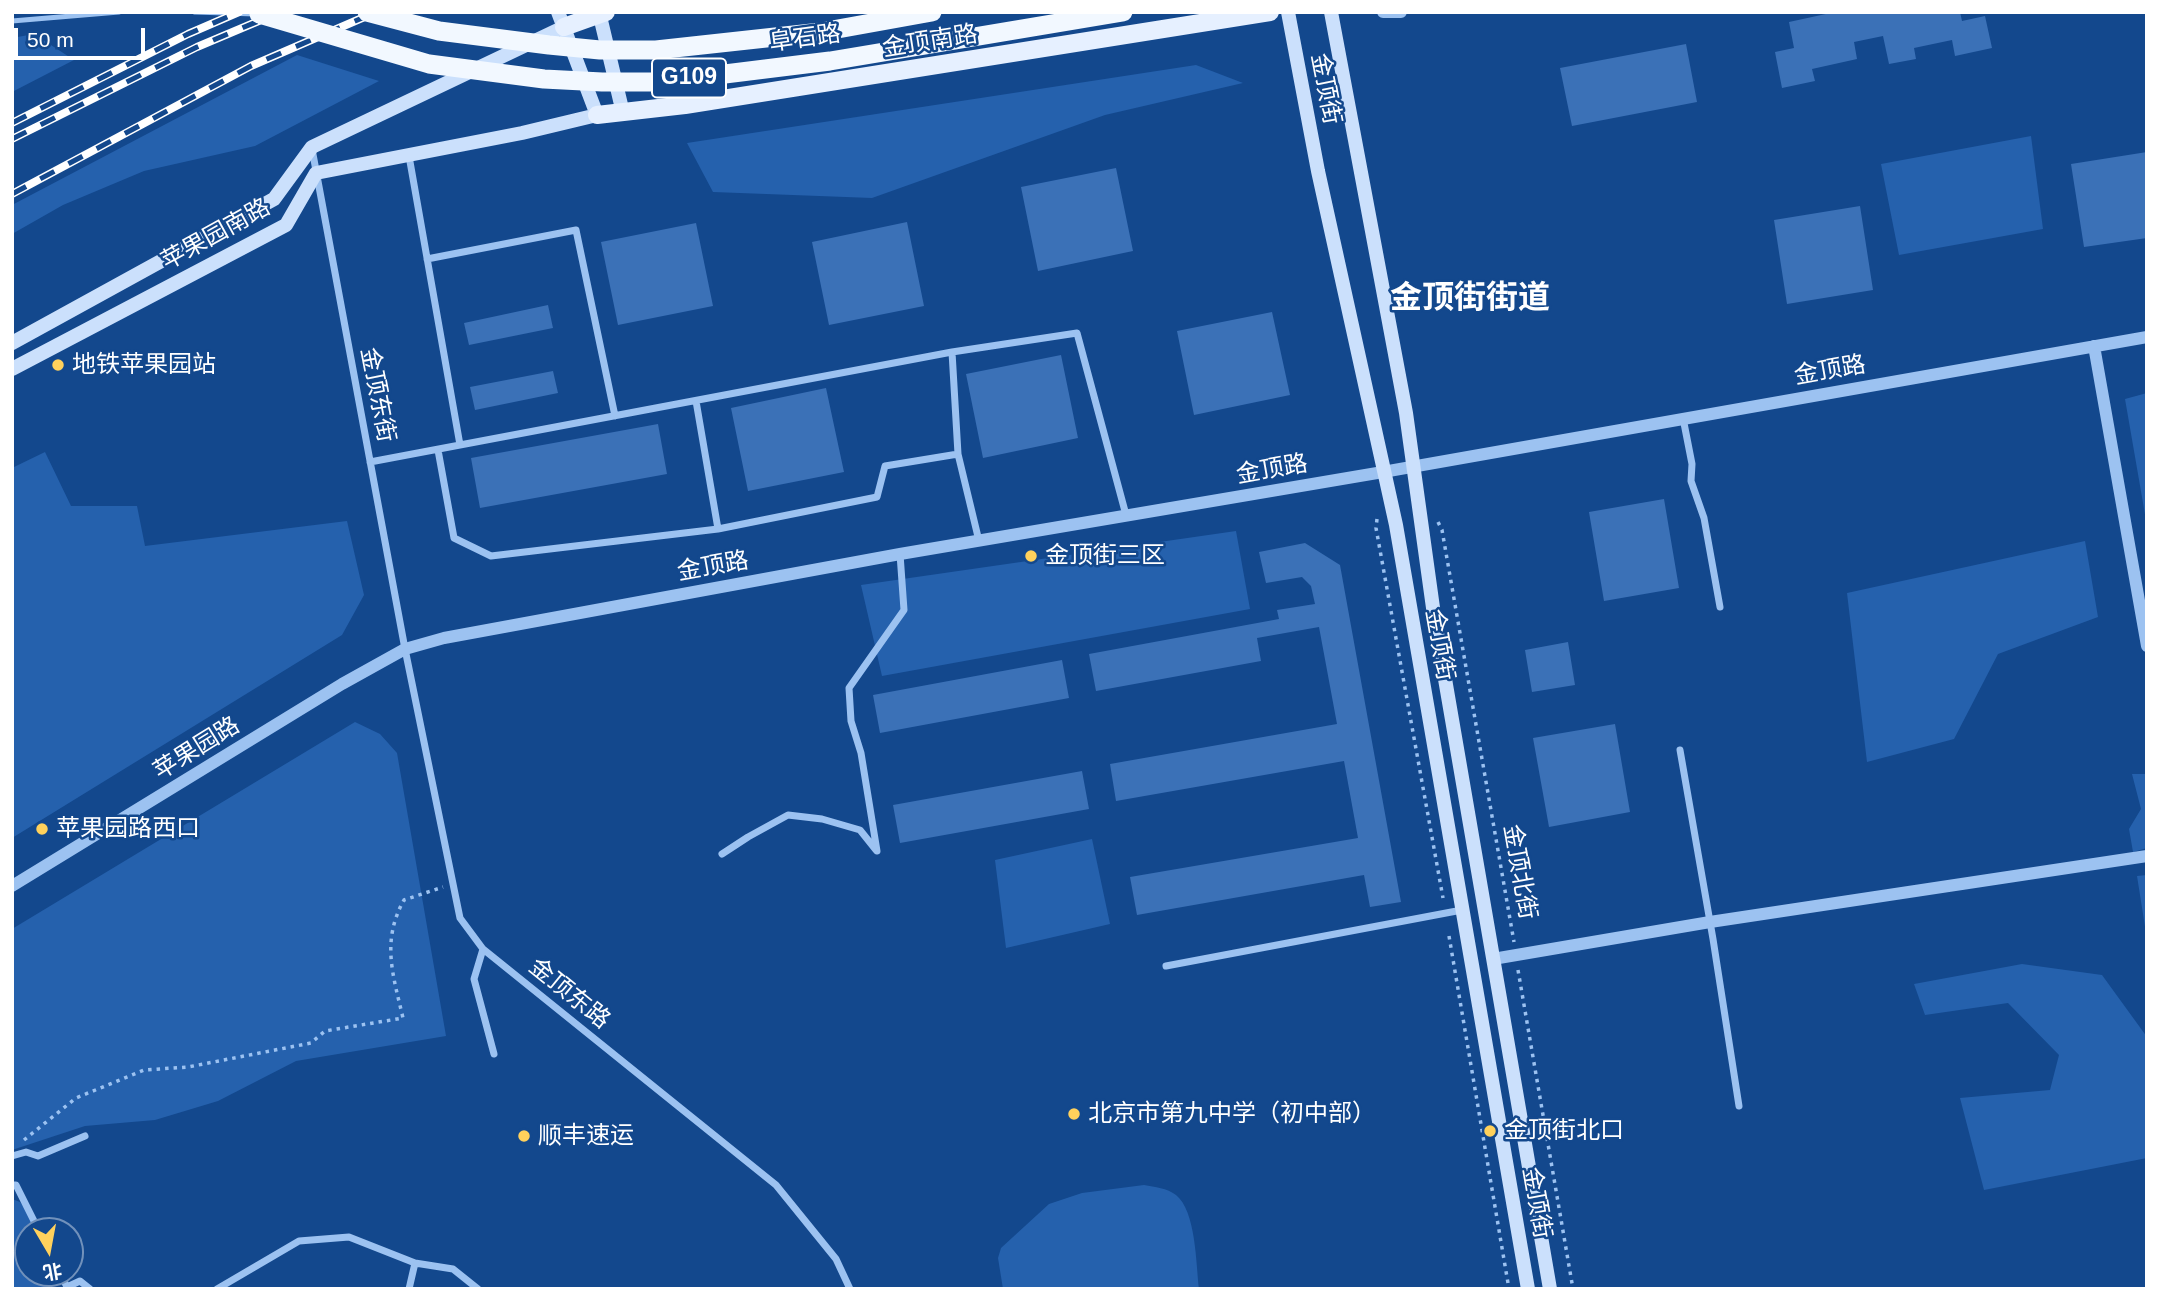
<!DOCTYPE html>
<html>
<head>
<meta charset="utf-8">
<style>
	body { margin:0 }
	#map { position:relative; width:2159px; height:1301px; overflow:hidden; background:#13488d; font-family:Helvetica,"Noto Sans SC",sans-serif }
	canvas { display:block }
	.frame { position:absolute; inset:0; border:14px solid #fff; pointer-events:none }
	.north { position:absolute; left:14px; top:1217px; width:70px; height:70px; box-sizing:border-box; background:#13488d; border:2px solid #7191bb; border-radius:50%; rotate:170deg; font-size:19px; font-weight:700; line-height:28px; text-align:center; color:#fff }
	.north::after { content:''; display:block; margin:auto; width:24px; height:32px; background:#ffd15c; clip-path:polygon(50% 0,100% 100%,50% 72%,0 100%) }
	.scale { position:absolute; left:14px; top:28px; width:131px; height:32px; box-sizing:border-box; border:4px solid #fff; border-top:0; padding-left:9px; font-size:21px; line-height:24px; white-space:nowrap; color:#fff; -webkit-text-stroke:5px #13488d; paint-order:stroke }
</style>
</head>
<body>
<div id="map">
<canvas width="2159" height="1301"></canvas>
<div class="frame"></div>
<div class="north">北</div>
<div class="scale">50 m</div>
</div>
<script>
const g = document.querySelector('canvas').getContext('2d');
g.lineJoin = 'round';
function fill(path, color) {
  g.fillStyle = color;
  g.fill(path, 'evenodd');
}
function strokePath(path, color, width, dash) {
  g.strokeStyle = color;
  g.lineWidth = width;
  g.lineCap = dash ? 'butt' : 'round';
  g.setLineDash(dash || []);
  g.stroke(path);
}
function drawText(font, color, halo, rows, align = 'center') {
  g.font = font + ' Helvetica,"Noto Sans SC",sans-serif';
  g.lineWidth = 5;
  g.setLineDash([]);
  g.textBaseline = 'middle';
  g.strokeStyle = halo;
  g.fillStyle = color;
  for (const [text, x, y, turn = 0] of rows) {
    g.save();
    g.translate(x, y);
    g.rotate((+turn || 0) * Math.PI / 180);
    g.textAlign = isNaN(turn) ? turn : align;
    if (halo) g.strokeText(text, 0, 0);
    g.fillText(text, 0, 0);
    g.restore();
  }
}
fill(new Path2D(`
	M34,34l40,26 -62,32v-54z
	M297,55l82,26 -124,65 -111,25 -81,34 -51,29v-29z
	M1196,65l47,18 -138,32 -233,83 -159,-6 -26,-49z
	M2031,136l12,93 -144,26 -18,-91z
	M2147,393v133l-22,-127z
	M45,452l26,54h66l8,40 202,-25 17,74 -22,40 -330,203v-370z
	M1236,531l14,78 -368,67 -21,-91z
	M2085,541l13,76 -100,37 -44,85 -87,23 -20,-169z
	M355,722l25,12 17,19 49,283 -150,25 -78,40 -63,19 -70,6 -73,24v-221z
	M2132,774h15v74l-14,4 -4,-23 12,-20z
	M1092,839l18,85 -104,24 -11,-88z
	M2147,875v58h-1l-9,-57z
	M2022,964l80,11 45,62v121l-163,32 -24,-92 90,-8 9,-35 -51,-52 -83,12 -11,-31z
	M1144,1185c11,2 23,3 32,10 20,16 20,68 23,94h-196l-5,-31 3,-10 48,-44 33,-11z
	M12,1199l8,3 19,25 1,4h-12v42h20l3,16h-39z`), '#2561ad');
fill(new Path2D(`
	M1835,12h125l2,9 23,-5 7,32 -37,8 -3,-16 -38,8 2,11 -27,5 -6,-28 -29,6 3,17 -45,10 3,12 -33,7 -7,-36 19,-4 -5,-26z
	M1686,44l11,58 -125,24 -12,-58z
	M2147,152v86l-63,9 -13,-83z
	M1116,168l17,83 -95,20 -17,-84z
	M1860,206l13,84 -86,14 -13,-84z
	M907,222l17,84 -95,19 -17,-83z
	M696,223l17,83 -95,19 -17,-83z
	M548,305l5,23 -84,17 -5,-22z
	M1272,312l18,83 -96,20 -17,-84z
	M1061,355l17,83 -95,20 -17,-84z
	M553,371l5,22 -83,17 -5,-23z
	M826,388l18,84 -96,19 -17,-83z
	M658,424l9,50 -187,34 -9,-50z
	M1664,499l15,89 -75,13 -15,-89z
	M1305,543l35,22 61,337 -31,5 -6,-32 -227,40 -7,-38 228,-39 -14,-77 -228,40 -6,-37 227,-40 -18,-97 -62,11 4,23 -165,30 -7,-37 190,-35 -2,-9 38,-6 -4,-18 -9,-9 -36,6 -7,-31z
	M1568,642l7,43 -43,7 -7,-42z
	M1062,660l7,38 -189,35 -7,-38z
	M1615,724l15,88 -81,15 -16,-89z
	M1082,771l7,38 -189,34 -7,-38z`), '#3b71b7');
strokePath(new Path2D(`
	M1377,519l-1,9 67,370
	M1438,522l4,8 72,412
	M1449,936l60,353
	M1518,970l55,319
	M24,1140l52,-42 68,-28 44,-3 123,-24 14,-12 78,-13c-10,-43 -22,-77 1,-118l39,-13`), '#9cc2f1', 3.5, [3.5, 5]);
strokePath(new Path2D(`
	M195,12l60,2
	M12,21l107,-9`), '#9cc2f1', 5);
strokePath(new Path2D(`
	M312,149l93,500 55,269 23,31 293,236 60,74 14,30
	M409,156l51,289
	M427,259l149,-29 39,186
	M952,352l6,102
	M1683,418l9,46 -1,17 13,37 16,89
	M438,450l16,88 37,18 227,-27 -22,-128
	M370,462l582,-110 125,-19 49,182
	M718,529l159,-32 8,-31 73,-12 21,87
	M1680,750l33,189 26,167
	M877,851l-16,-98 -10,-32 -2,-33 55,-78 -4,-56
	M722,854l26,-17 40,-22 34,4 38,11 16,20
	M483,949l-9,30 20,75
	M1166,966l296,-56
	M12,1156l14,-4 12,4 47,-20
	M12,1185h4l23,46
	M60,1273l7,14 13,-6 10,8
	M217,1289l82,-48 50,-4 66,26
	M409,1289l6,-26 38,6 25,20`), '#9cc2f1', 7);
strokePath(new Path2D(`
	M1383,12h18
	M2094,346l53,300
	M12,886l330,-202 63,-35 39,-11 456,-84 483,-82 764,-135
	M1493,959l217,-37 437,-66`), '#9cc2f1', 12);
strokePath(new Path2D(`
	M599,12l24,101
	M1288,12l30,159 78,354 132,764
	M1331,12l75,401 28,202 116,674
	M12,343l262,-144 38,-52 252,-120
	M12,369l274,-144 30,-52 206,-40 75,-18 -39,-103`), '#cbe0fc', 14);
strokePath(new Path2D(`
	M564,27l42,-15
	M597,115l88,-10 585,-93`), '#e6f0ff', 18);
const rail = new Path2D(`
	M12,123l176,-89 51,-22
	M12,139l185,-92 83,-35
	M12,194l239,-128 125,-54`);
strokePath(rail, '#fff', 8);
strokePath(rail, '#13488d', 5, [16]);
strokePath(new Path2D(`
	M367,12l72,19 110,14 51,5h56l165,-18 111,-20
	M259,14l170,50 115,15 58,3h58l170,-21 293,-49`), '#f2f8ff', 19);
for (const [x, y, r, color] of [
	[58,365,7,"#ffd15c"],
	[1031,556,7,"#ffd15c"],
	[42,829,7,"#ffd15c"],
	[1074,1114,7,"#ffd15c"],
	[1490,1131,7,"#ffd15c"],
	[524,1136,7,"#ffd15c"]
]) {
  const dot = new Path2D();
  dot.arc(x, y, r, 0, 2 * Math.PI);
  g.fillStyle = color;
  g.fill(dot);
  strokePath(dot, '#13488d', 2.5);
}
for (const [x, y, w] of [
	[689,78,74]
]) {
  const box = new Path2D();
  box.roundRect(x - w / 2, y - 19.5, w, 39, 5);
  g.fillStyle = '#13488d';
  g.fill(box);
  strokePath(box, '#fff', 2);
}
drawText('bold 23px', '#fff', null, [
	["G109",689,78]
]);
drawText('24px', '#fff', '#13488d', [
	["阜石路",805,39,-8],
	["金顶南路",930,42,-9],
	["金顶街",1325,89,79],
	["苹果园南路",216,235,-29],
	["金顶路",1830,371,-10],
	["金顶东街",377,395,79],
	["金顶路",1272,470,-10],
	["金顶路",713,567,-10],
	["金顶街",1439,645,80],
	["苹果园路",197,749,-32],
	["金顶北街",1519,872,80],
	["金顶东路",569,994,39],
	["金顶街",1536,1203,80]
]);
drawText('24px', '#fff', '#13488d', [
	["地铁苹果园站",72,365],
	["金顶街三区",1045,556],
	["苹果园路西口",56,829],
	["北京市第九中学（初中部）",1088,1114],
	["金顶街北口",1504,1131],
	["顺丰速运",538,1136]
], 'left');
drawText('bold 32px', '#fff', '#13488d', [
	["金顶街街道",1470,299]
]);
</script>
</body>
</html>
